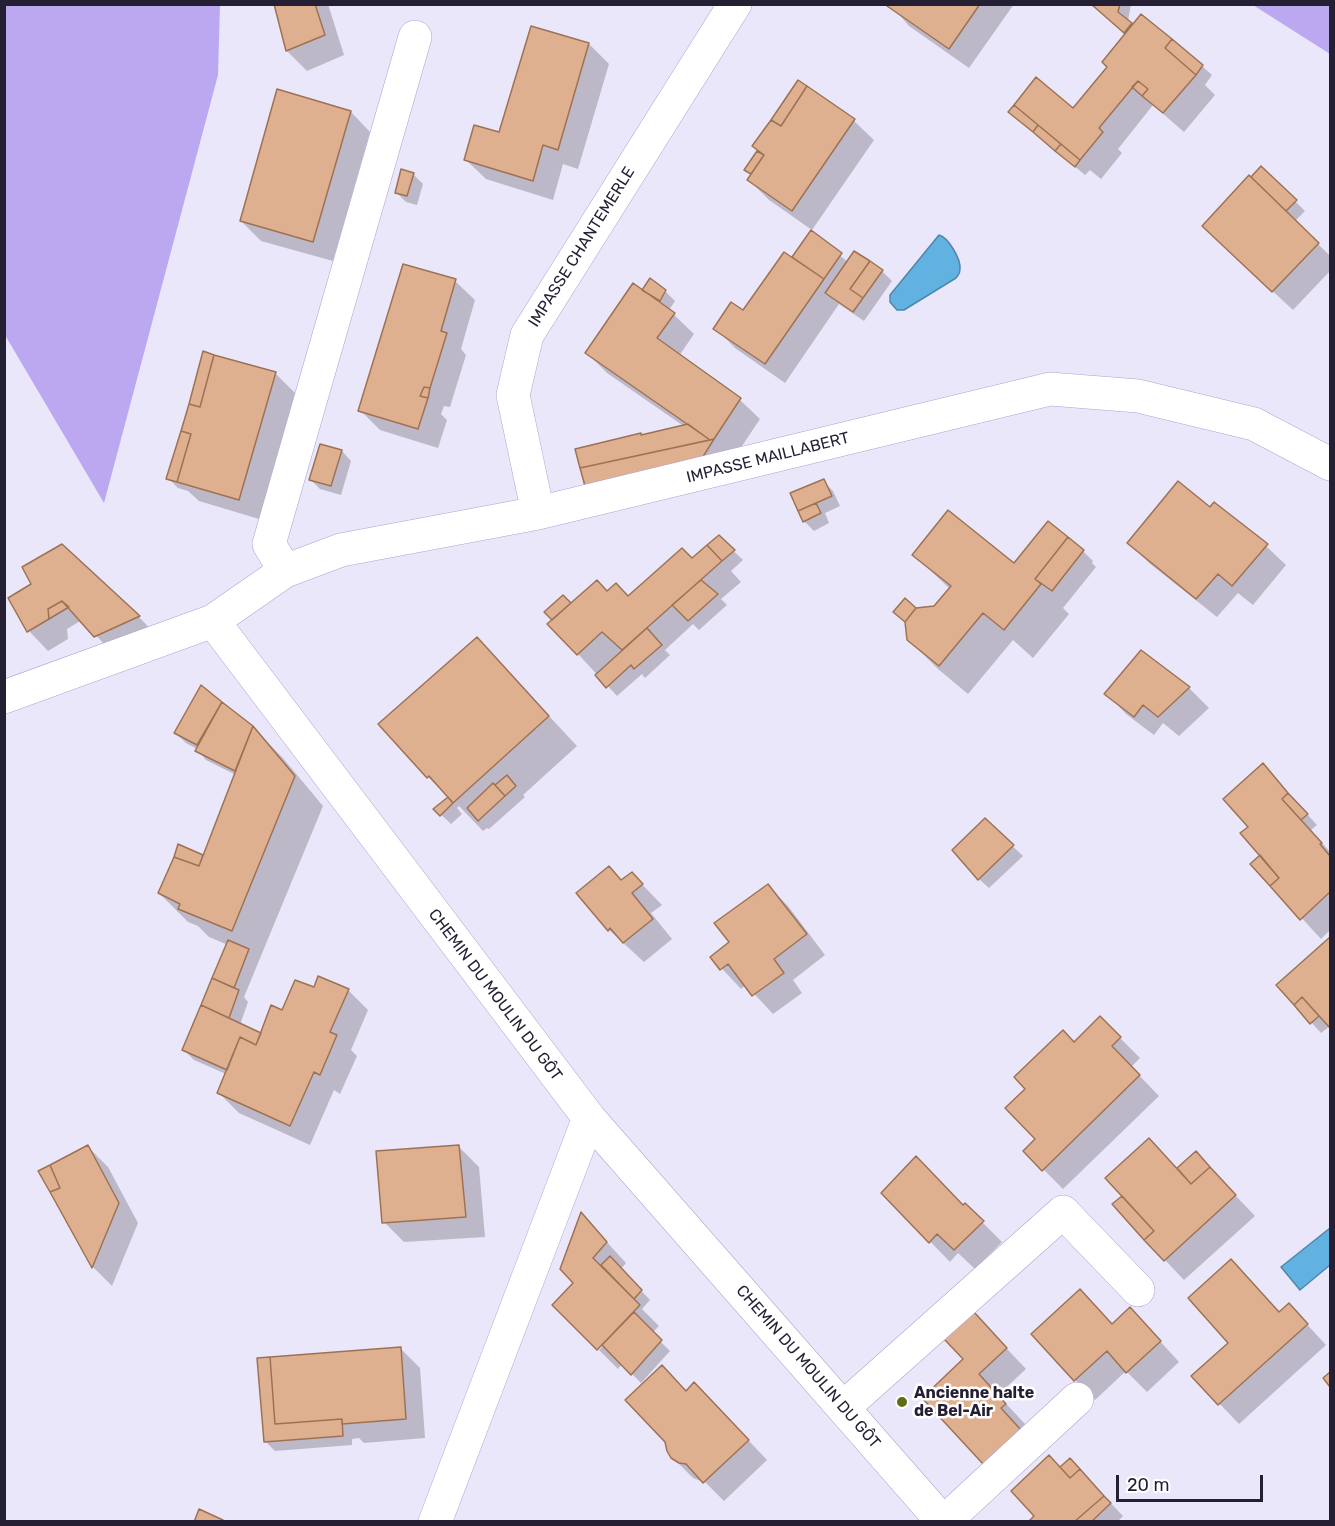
<!DOCTYPE html>
<html>
<head>
<meta charset="utf-8">
<style>
	body { margin:0 }
	#map { position:relative; width:1335px; height:1526px; overflow:hidden; background:#ebe7fb; font-family:Rubik,sans-serif }
	canvas { display:block }
	.frame { position:absolute; inset:0; border:6px solid #241f32; pointer-events:none }
	.scale { position:absolute; left:1116px; top:1475px; width:147px; height:27px; box-sizing:border-box; border:3px solid #241f32; border-top:0; padding-left:8px; font-size:18px; line-height:21px; white-space:nowrap; color:#241f32; -webkit-text-stroke:4px #fff; paint-order:stroke }
</style>
</head>
<body>
<div id="map">
<canvas width="1335" height="1526"></canvas>
<div class="frame"></div>
<div class="scale">20 m</div>
</div>
<script>
const g = document.querySelector('canvas').getContext('2d');
g.lineJoin = 'round';
function fill(path, color) {
  g.fillStyle = color;
  g.fill(path, 'evenodd');
}
function strokePath(path, color, width, dash) {
  g.strokeStyle = color;
  g.lineWidth = width;
  g.lineCap = dash ? 'butt' : 'round';
  g.setLineDash(dash || []);
  g.stroke(path);
}
function drawText(font, color, halo, rows, align = 'center') {
  g.font = font + ' Rubik,sans-serif';
  g.lineWidth = 5;
  g.setLineDash([]);
  g.textBaseline = 'middle';
  g.strokeStyle = halo;
  g.fillStyle = color;
  for (const [text, x, y, turn = 0] of rows) {
    g.save();
    g.translate(x, y);
    g.rotate((+turn || 0) * Math.PI / 180);
    g.textAlign = isNaN(turn) ? turn : align;
    if (halo) g.strokeText(text, 0, 0);
    g.fillText(text, 0, 0);
    g.restore();
  }
}
fill(new Path2D(`
	M4,5h216l-2,70 -114,428 -99,-168z
	M1253,5h77v49z`), '#bba8f1');
const water = new Path2D(`
	M939,235c9,2 22,24 21,34 0,5 -1,5 -4,9l-52,32h-7l-7,-8v-7z
	M1330,1228v37l-30,25 -19,-23z`);
fill(water, '#62b2e1');
strokePath(water, '#4f86ac', 1.5);
fill(new Path2D(`
	M276,4h52l16,51 -37,16 -20,-20z
	M890,4h124l-45,64 -60,-42z
	M1091,4h40l-3,17 74,45 10,9 -7,10 10,10 -31,37 -31,-27 -35,44 4,4 -21,26 -11,-9 -5,5 -75,-63 63,-2 36,-43 17,-33z
	M589,44l20,20 -31,105 -15,-5 -10,36 -67,-21 -20,-19 34,-26z
	M809,89l45,32 20,19 -62,90 -43,-30 -20,-20 3,-5 -6,-6 13,-18z
	M351,112l19,20 -37,129 -72,-20 -20,-20z
	M1261,168l44,43 -10,10 35,35v15l-37,39 -69,-64 27,-67z
	M413,174l10,10 -6,21 -11,-3 -10,-10z
	M811,232l37,30 34,9 10,10 -28,40 -25,-17 -54,79 -50,-35 -20,-20 29,-16 48,-53z
	M455,281l20,19 -14,49 5,6 -16,52 -6,-1 -3,8 6,6 -9,28 -58,-18 -20,-20z
	M642,291h23l10,10 -6,9 25,24 -15,22 61,44 20,19 -26,39 -24,11 -68,-32 43,-10 -78,-54 -20,-20z
	M275,373l20,20 -36,126 -60,-18 -11,-10 -10,-3 -10,-10z
	M321,446l21,5 9,10 -10,34 -21,-6 -10,-10z
	M823,481l10,10 7,15 -15,7 4,10 -15,8 -10,-10z
	M1210,509l56,37 20,19 -33,40 -15,-12 -21,24 -68,-54 -20,-20z
	M1048,523l35,28 10,10 -1,2 4,4 -33,41 6,6 -36,44 -20,-18 -45,54 -30,-25 -29,-29 7,-30 19,-3 15,-18 -36,-34 101,10z
	M719,537l24,23 -12,11 10,11 -20,17 6,6 -28,25 -6,-6 -28,26 5,5 -25,23 -3,-4 -25,22 -39,-42 -7,-49 36,-12 22,5 63,-38z
	M62,546l77,71 19,20 -43,19 -33,-36 -15,9 1,10 -20,12 -19,-20 -19,-33 23,-14z
	M477,639l100,107 -54,49 2,2 -36,32 -2,-1 -4,3 -24,-25 -2,2 5,6 -11,10 -16,-15 14,-11 -21,-21z
	M1141,652l48,36 20,20 -30,28 -16,-13 -9,12 -28,-21 -19,-20z
	M201,687l51,40 30,30 41,49 -79,191 4,5 -8,23 21,10 22,-23 31,-23 34,1 20,20 -17,40 6,6 -17,38 -6,-4 -24,55 -71,-32 -20,-20 7,-19 -32,-14 -10,-10 44,-105 -19,-8 -11,-11 -10,-4 -29,-29 20,-47 25,11 32,-82 -30,-15 -9,-11 -11,-6 -10,-10z
	M1263,766l54,59 -6,5 19,22v78l-9,9 -69,-75 12,-2 -14,-35z
	M985,820l38,36 -34,32 -10,-9z
	M609,868l13,13 10,-7 30,31 -11,8 21,26 -28,23 -35,-32z
	M768,886l20,20 37,49 -32,25 9,13 -29,21 -27,-29 -5,4 -29,-31 19,-16z
	M1330,939v87l-9,7 -43,-47z
	M1100,1018l40,40 -9,9 28,29 -96,93 -38,-38 12,-12 37,-96z
	M1149,1140l29,29 18,-15 59,62 -71,64 -19,-20 -43,-62z
	M88,1147l20,20 30,56 -26,63 -19,-19 -53,-95z
	M459,1147l20,20 6,70 -81,5 -20,-20z
	M883,1193l80,14 2,-2 37,37 -27,27 -17,-16 -8,9z
	M582,1215l44,48 -5,6 29,31 -8,9 17,17 -7,7 18,18 -29,32 -19,-19 -4,5 -19,-19 5,-5 -29,-62z
	M1231,1261l49,52 9,-8 37,40 -87,79 -46,-48 37,-33z
	M1113,1325l36,4 30,33 -32,30 -21,-21 -31,29 -20,-20z
	M993,1334l33,35 -28,26 27,29 -5,5 20,21 -116,-52z
	M400,1348l20,20 5,70 -61,5 -5,-5 -7,1v6l-77,6 -10,-10z
	M686,1392l28,12 53,56 -43,41 -18,-18 -13,-5 -21,-21z
	M1070,1460l53,56 -6,6h-83l27,-53z`), '#0003');
const building = new Path2D(`
	M274,4h41l10,31 -39,16z
	M888,4h92l-31,45 -62,-43z
	M1091,4h29l-2,8 14,11 -8,10z
	M1141,14l31,25 -7,9 31,27 -33,38 -21,-17 6,-7 -10,-8 -39,47 4,4 -23,28 -66,-55 22,-28 37,31 34,-41 -5,-5z
	M531,26l58,17 -31,107 -15,-5 -10,36 -69,-21 10,-35 25,7z
	M1172,39l31,26 -7,10 -31,-27z
	M798,80l9,6 -26,40 -10,-6z
	M1138,81l10,8 -6,7 -10,-9z
	M807,86l48,33 -63,92 -45,-31 17,-25 -12,-9 19,-26 10,6z
	M277,89l74,22 -38,131 -73,-21z
	M1014,105l24,20 -5,7 -25,-20z
	M1038,125l23,19 -6,7 -22,-19z
	M1061,144l19,16 -5,7 -20,-16z
	M757,151l7,4 -13,19 -7,-4z
	M1261,166l36,34 -11,11 -35,-34z
	M401,169l13,4 -7,23 -12,-3z
	M1249,175l70,68 -47,49 -70,-66z
	M811,230l31,23 -18,26 -32,-22z
	M854,251l16,10 -20,28 13,9 -10,14 -28,-19z
	M784,252l40,27 -59,85 -52,-35 18,-27 12,8z
	M870,261l13,9 -20,28 -13,-9z
	M403,264l53,15 -15,52 6,2 -17,55 -6,-1 -4,9 8,2 -10,31 -60,-18z
	M650,278l16,12 -6,11 -18,-11z
	M633,283l42,30 -18,25 84,60 -27,41 -4,1 -125,-87z
	M203,351l11,4 -14,52 -11,-3z
	M214,355l62,17 -37,128 -62,-18 14,-48 -10,-3 8,-27 11,3z
	M424,387l6,1 -2,10 -8,-2z
	M688,424l22,16 -130,28 -5,-19 66,-16v2z
	M181,431l10,3 -14,48 -11,-3z
	M714,439l-13,21 -116,26 -5,-18z
	M320,444l22,6 -11,36 -22,-6z
	M824,479l8,17 -34,15 -8,-18z
	M1178,481l32,26 4,-5 54,42 -36,42 -14,-12 -22,25 -69,-56z
	M816,503l5,10 -18,9 -5,-11z
	M948,510l66,53 34,-42 20,16 -33,42 6,5 -37,46 -21,-17 -44,53 -32,-26 -2,-18 11,-14 18,-2 17,-20 -39,-31z
	M719,535l16,15 -13,11 -15,-16z
	M1068,537l16,13 -32,41 -17,-12z
	M62,544l78,72 -46,21 -32,-36 -14,8 1,10 -22,13 -19,-34 23,-14 -9,-17z
	M707,545l15,16 -100,89 -20,-18 -25,23 -30,-31 50,-44 10,11 9,-8 12,13 54,-48 10,10z
	M701,580l17,14 -30,27 -16,-16z
	M563,595l8,8 -19,17 -8,-8z
	M905,598l11,10 -11,14 -12,-10z
	M62,601l7,6 -20,12 -1,-10z
	M647,628l15,17 -28,24 -3,-4 -25,23 -11,-13z
	M477,637l72,79 -96,87 -24,-27 -2,2 -49,-54z
	M1141,650l49,37 -32,30 -15,-12 -9,12 -30,-23z
	M201,685l21,17 -25,43 -23,-12z
	M222,702l31,24 -18,45 -40,-20z
	M253,726l42,50 -63,155 -54,-22 2,-5 -22,-11 16,-36 25,9z
	M1263,763l25,30 -6,6 40,44 -2,1 10,12v36l-30,28 -30,-34 9,-8 -39,-45 8,-6 -25,-28z
	M507,775l9,11 -11,10 -10,-11z
	M493,783l12,13 -27,25 -11,-13z
	M1288,793l20,21 -7,6 -19,-21z
	M448,797l5,6 -13,13 -7,-7z
	M985,818l29,27 -36,35 -26,-30z
	M178,844l25,11 -4,11 -25,-9z
	M1260,855l19,23 -9,8 -20,-22z
	M609,866l12,14 11,-8 11,12 -11,9 21,26 -30,24 -13,-15 -2,3 -32,-38z
	M768,884l39,50 -33,25 10,14 -32,23 -24,-32 -8,6 -10,-13 19,-15 -15,-19z
	M1330,937v91l-28,-31 -8,8 -18,-20z
	M228,940l21,9 -15,39 -22,-10z
	M318,976l31,13 -19,43 7,3 -17,40 -6,-3 -24,54 -73,-33 23,-56 16,8 15,-40 11,5 13,-30 19,7z
	M212,978l27,12 -10,28 -28,-13z
	M1302,997l17,19 -9,8 -16,-19z
	M201,1005l60,28 -5,12 -16,-8 -13,33 -45,-20z
	M1100,1016l21,21 -9,9 28,29 -98,96 -19,-20 12,-12 -30,-31 20,-19 -11,-12 49,-47 11,12z
	M1149,1138l42,46 19,-17 26,28 -72,66 -20,-21 10,-9 -49,-53z
	M88,1145l31,58 -27,65 -42,-76 10,-4 -10,-23z
	M459,1145l7,72 -84,6 -6,-72z
	M1196,1151l14,16 -19,17 -14,-16z
	M916,1156l47,49 2,-2 19,18 -30,29 -17,-16 -8,9 -48,-50z
	M50,1165l10,23 -10,4 -12,-21z
	M1122,1196l32,35 -10,9 -32,-36z
	M581,1212l26,30 -14,16 47,47 -43,45 -45,-45 21,-22 -13,-14z
	M610,1256l32,34 -8,9 -33,-34z
	M1231,1259l48,53 10,-9 19,21 -90,81 -27,-29 37,-33 -40,-45z
	M1080,1289l32,35 18,-17 31,34 -35,32 -19,-22 -33,30 -43,-47z
	M634,1312l28,28 -31,35 -29,-30z
	M974,1312l33,36 -28,26 27,30 -5,4 20,22 -37,35 -62,-67 41,-39 -19,-20z
	M401,1347l5,72 -64,5v-5l-67,5 -5,-67z
	M270,1357l5,67 67,-5 1,17 -79,6 -7,-84z
	M662,1365l24,26 8,-9 55,58 -46,43 -17,-19 -7,-1 -8,-5 -4,-7 -2,-9 -40,-42z
	M1330,1372v15l-7,-9z
	M1049,1455l21,23 10,-9 24,27 -30,26h-42l-2,-2 4,-4 -23,-25z
	M1070,1458l10,11 -10,9 -10,-11z
	M1104,1496l7,7 -20,19h-17z
	M199,1509l24,11 -1,2h-28z`);
fill(building, '#dfb090');
strokePath(building, '#9d7254', 1.5);
const minor = new Path2D(`
	M538,513l-25,-118 14,-60 208,-331
	M285,571l-16,-27 146,-507
	M213,621l72,-50 56,-21 197,-37 512,-124 88,7 116,28 76,40
	M4,697l209,-76 376,497 354,404
	M844,1407l219,-195 75,78
	M435,1522l154,-404
	M944,1522l133,-123`);
strokePath(minor, '#aea2d2', 34);
strokePath(minor, '#fff', 33);
for (const [x, y, r, color] of [
	[902,1402,6,"#626c13"]
]) {
  const dot = new Path2D();
  dot.arc(x, y, r, 0, 2 * Math.PI);
  g.fillStyle = color;
  g.fill(dot);
  strokePath(dot, '#fff', 2);
}
drawText('16px', '#241f32', '#fff', [
	["IMPASSE CHANTEMERLE",582,247,-58],
	["IMPASSE MAILLABERT",768,458,-14],
	["CHEMIN DU MOULIN DU GÔT",495,995,53],
	["CHEMIN DU MOULIN DU GÔT",808,1367,49]
]);
drawText('bold 16px', '#241f32', '#fff', [
	["Ancienne halte",914,1393],
	["de Bel-Air",914,1411]
], 'left');
</script>
</body>
</html>
